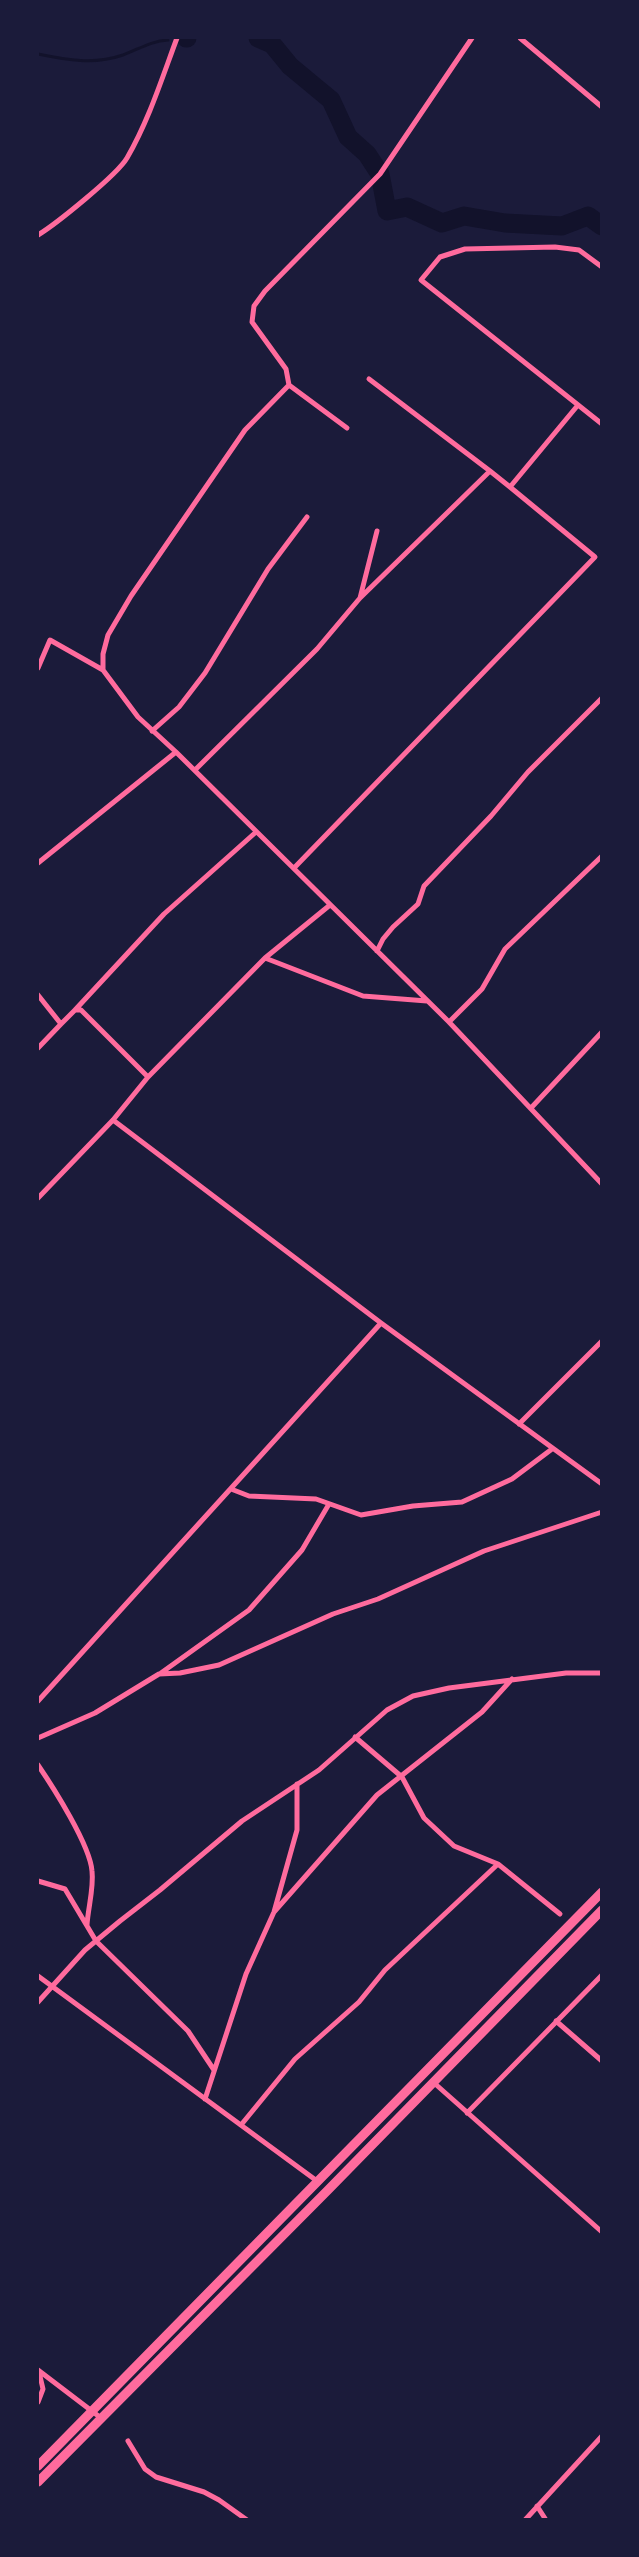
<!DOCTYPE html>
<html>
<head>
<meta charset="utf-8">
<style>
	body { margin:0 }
	#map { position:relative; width:639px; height:2557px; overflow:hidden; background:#1b1b3a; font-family:"PT Sans",sans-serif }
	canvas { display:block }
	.frame { position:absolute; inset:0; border:39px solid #1b1b3a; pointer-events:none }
</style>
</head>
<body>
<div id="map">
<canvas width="639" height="2557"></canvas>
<div class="frame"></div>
</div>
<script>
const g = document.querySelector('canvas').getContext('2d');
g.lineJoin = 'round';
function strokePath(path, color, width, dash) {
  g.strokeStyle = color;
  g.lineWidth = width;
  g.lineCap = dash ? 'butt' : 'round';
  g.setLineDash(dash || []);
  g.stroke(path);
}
strokePath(new Path2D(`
	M38,54c29,6 56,11 85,1 16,-6 28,-14 45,-15`), '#12122b', 3);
strokePath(new Path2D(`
	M186,38h1
	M258,38l14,6 18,22 41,34 17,37 19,17 13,20 7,37 20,-4 35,16 22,-7 41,7 57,3 26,-10 14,10`), '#12122b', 19);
strokePath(new Path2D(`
	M520,38l82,69
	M38,235c18,-11 79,-60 89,-77 22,-38 35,-80 50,-120
	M602,267l-23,-17 -24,-3 -90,2 -25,8 -19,23 181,144
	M369,379l121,92
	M289,385l58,43
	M360,598l130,-127 20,16 68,-82
	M38,668l12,-28 53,30
	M152,731l27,-24 26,-34 63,-104 39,-52
	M176,752l-38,-35 -35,-47v-16l5,-19 23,-39 114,-166 44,-45 -3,-16 -34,-47 2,-16 11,-15 115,-117 92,-136
	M196,769l121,-120 43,-51 17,-67
	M38,863l138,-111 273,270 153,162
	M295,867l300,-310 -85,-70
	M377,951l6,-12 10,-12 25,-23 6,-18 67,-70 37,-44 74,-74
	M265,958l98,38 64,5
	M38,995l23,29 14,-14h6l67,67
	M75,1010l89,-96 92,-82
	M449,1022l33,-33 23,-40 97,-93
	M38,1048l23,-24
	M531,1108l71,-76
	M113,1120l268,203 221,161
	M38,1198l75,-78 35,-43 117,-119 65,-53
	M519,1424l83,-83
	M231,1489l18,7 67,3 45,16 52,-9 49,-4 50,-23 40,-30
	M161,1673l88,-63 53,-60 27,-46
	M38,1701l343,-378
	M355,1737l47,40 22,41 30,28 44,18
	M38,1738l57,-25 64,-39 21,-1 39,-8 114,-51 45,-15 106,-48 118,-39
	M38,1765c15,22 52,80 54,106 2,17 -4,37 -5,54
	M38,1881l27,8 31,52 92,90 26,39
	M274,1912l103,-117 105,-83 30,-33
	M38,1976l279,205
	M38,2002l47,-52 35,-29 40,-31 82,-69 77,-51 68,-60 26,-14 36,-8 117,-15h36
	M556,2021l46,40
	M433,2082l169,150
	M205,2099l41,-125 28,-62 23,-82v-46
	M467,2113l135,-138
	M241,2125l54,-66 64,-57 26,-32 113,-106 62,50
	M38,2370l63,48
	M38,2402l5,-13 -4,-17
	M128,2441l17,28 11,8 48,15 15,8 28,20
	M537,2506l9,14
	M525,2520l77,-84`), '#ff6b9d', 5);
strokePath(new Path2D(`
	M38,2466l564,-574
	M38,2482l290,-292 274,-280`), '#ff6b9d', 9);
</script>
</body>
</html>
